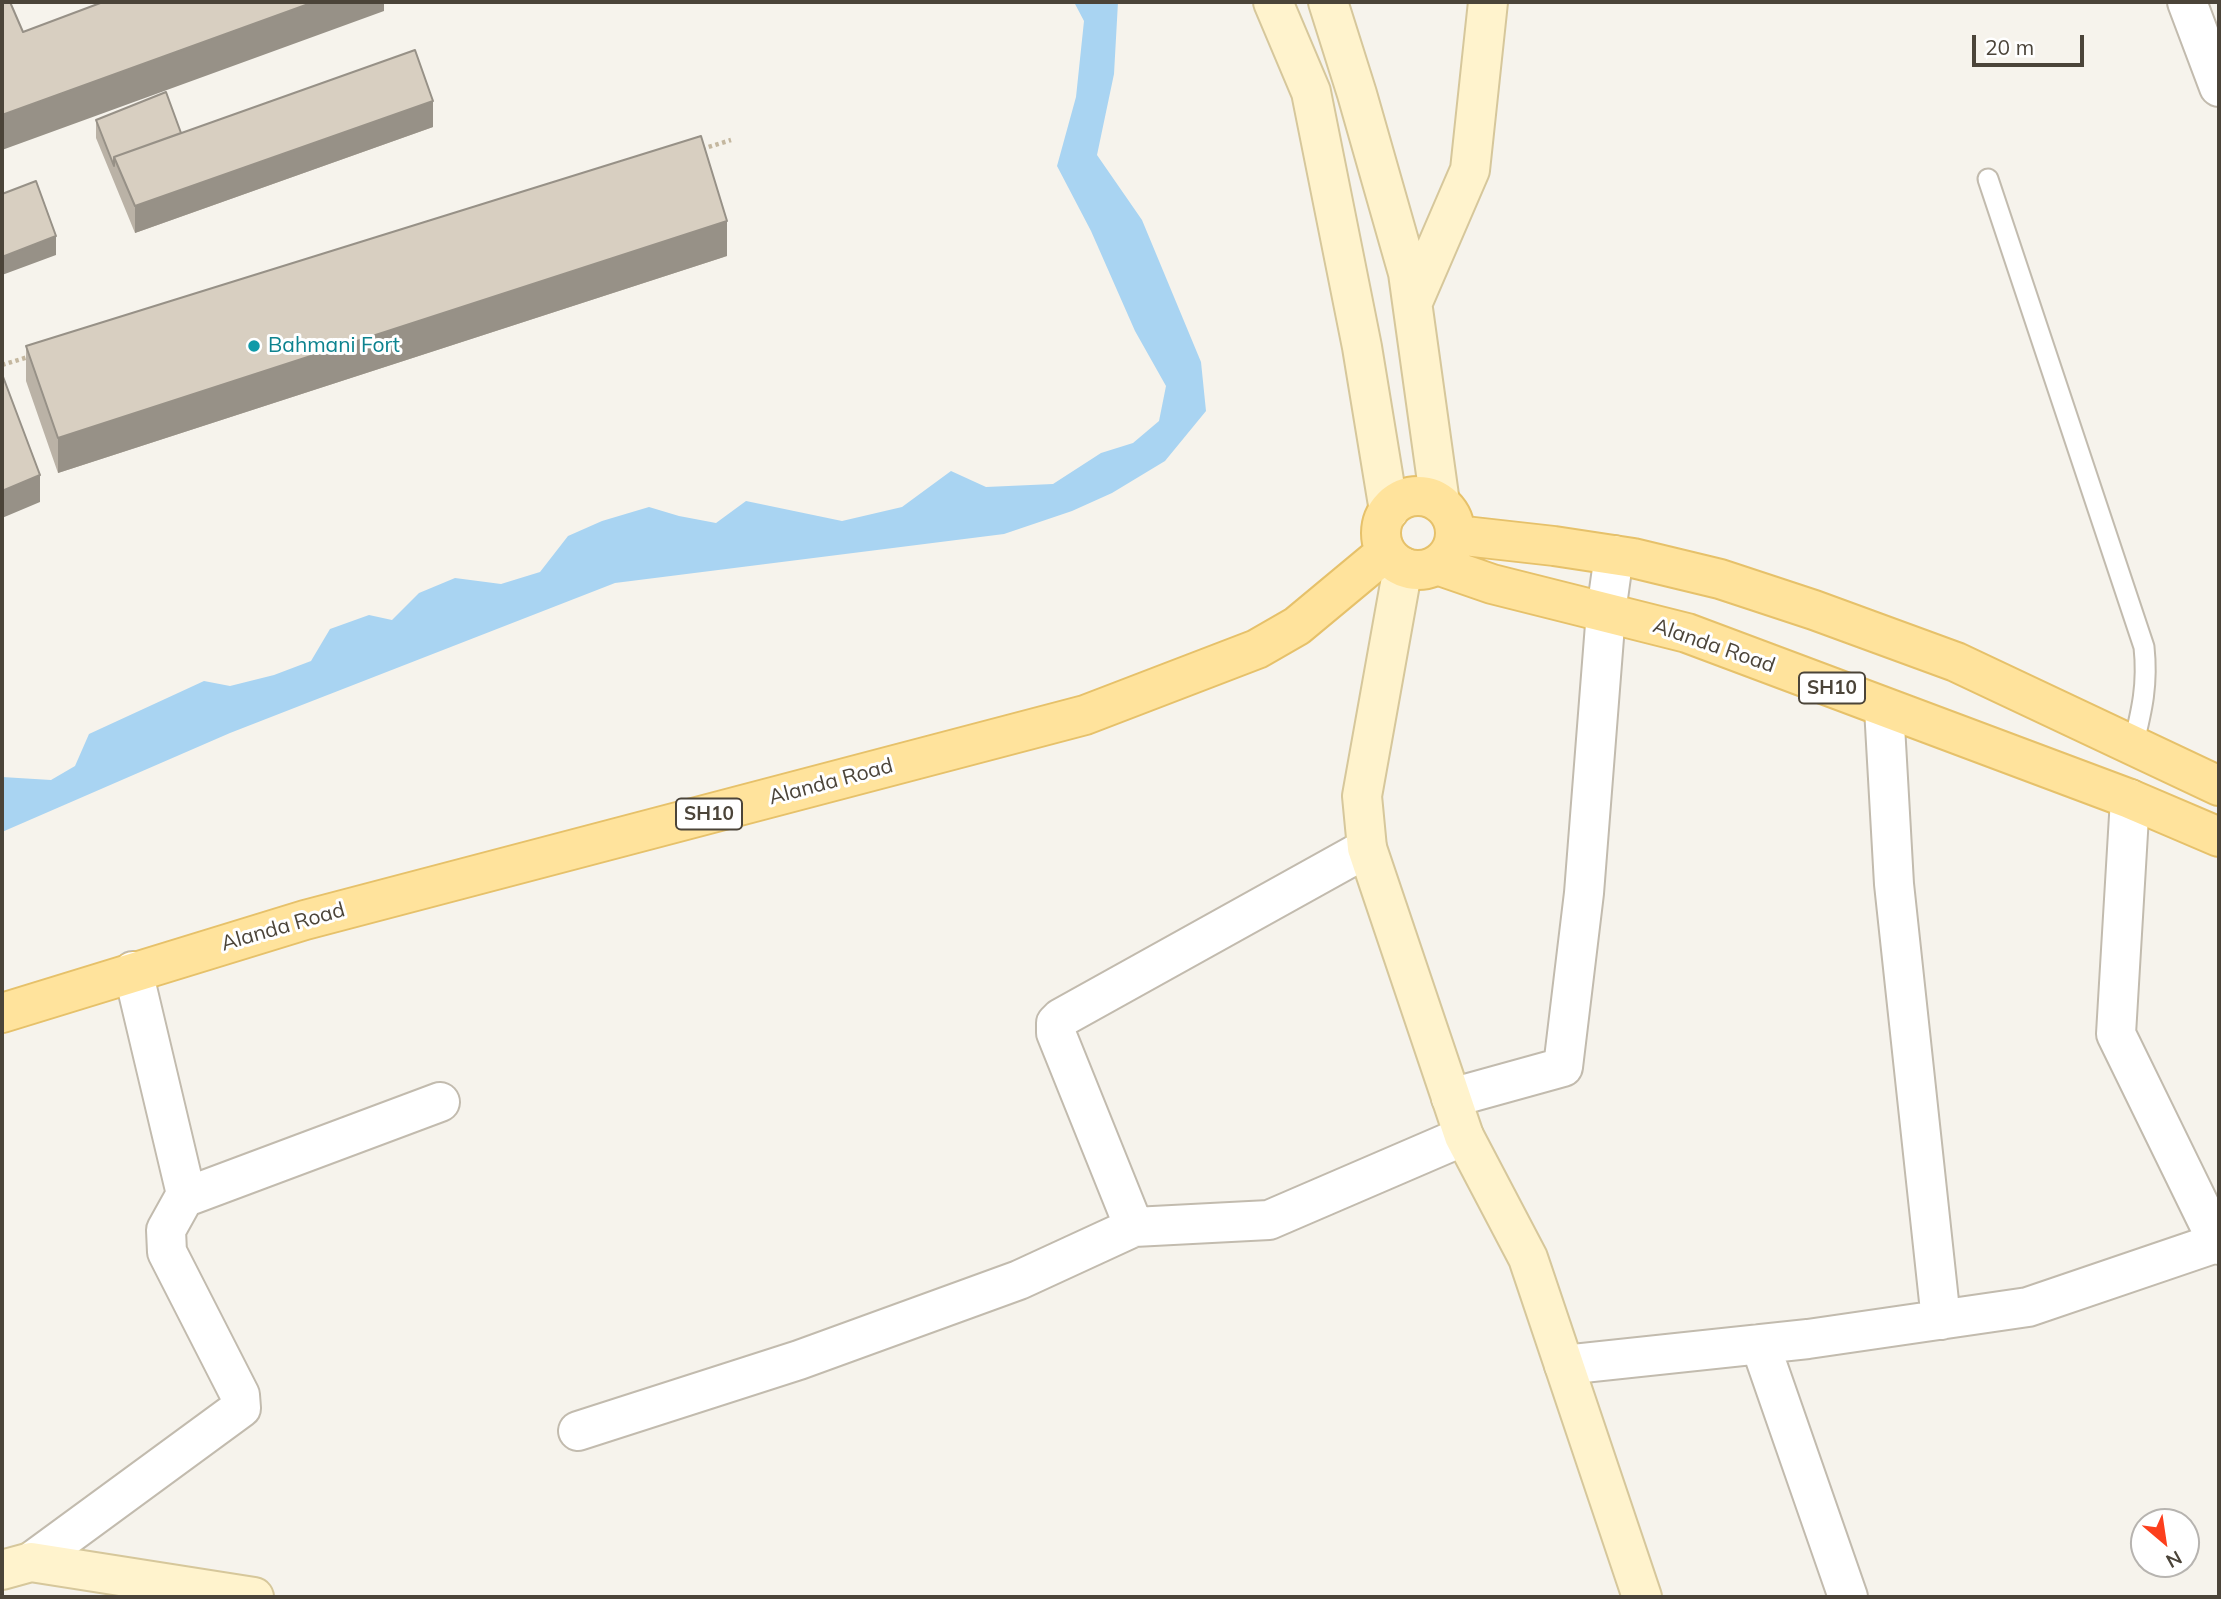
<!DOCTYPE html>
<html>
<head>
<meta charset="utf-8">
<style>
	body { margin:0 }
	#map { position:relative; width:2221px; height:1599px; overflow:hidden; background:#f6f3ec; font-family:Mulish,sans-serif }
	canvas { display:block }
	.frame { position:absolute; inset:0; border:4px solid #4b4439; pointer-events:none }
	.north { position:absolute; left:2130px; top:1508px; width:70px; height:70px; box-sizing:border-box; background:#fff; border:2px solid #b7b4b0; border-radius:50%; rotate:151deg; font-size:19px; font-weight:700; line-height:28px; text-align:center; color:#4b4439 }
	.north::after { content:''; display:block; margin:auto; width:24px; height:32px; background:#fc3f1d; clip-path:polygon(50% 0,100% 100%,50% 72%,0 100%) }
	.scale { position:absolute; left:1972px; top:35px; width:112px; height:32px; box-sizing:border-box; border:4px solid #4b4439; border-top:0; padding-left:9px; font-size:21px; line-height:24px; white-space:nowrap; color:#4b4439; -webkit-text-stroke:5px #fff; paint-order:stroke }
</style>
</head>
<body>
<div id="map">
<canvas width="2221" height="1599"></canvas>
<div class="frame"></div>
<div class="north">N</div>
<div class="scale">20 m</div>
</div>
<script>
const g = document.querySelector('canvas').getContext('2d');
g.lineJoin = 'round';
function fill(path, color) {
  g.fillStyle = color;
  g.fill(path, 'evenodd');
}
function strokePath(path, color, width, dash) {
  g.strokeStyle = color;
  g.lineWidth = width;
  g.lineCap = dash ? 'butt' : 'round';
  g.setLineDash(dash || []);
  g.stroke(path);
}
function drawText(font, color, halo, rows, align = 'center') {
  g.font = font + ' Mulish,sans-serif';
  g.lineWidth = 6;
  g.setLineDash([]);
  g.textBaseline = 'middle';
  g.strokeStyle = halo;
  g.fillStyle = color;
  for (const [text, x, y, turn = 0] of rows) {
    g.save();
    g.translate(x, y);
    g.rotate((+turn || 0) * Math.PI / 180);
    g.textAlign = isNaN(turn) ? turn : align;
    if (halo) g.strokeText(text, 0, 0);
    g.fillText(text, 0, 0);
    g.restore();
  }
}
fill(new Path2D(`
	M1074,2h44l-4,72 -17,81 45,65 59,142 5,49 -41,50 -53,32 -40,18 -68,23 -389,49 -385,150 -228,99v-55l49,3 24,-14 14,-32 115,-53 26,5 44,-11 37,-14 19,-32 39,-14 23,5 27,-27 36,-15 46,6 39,-12 28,-36 34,-15 47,-14 30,9 37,7 30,-22 96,20 60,-14 49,-36 35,16 67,-3 48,-31 32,-10 26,-22 7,-35 -31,-55 -44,-100 -34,-65 19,-69 8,-76z`), '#a9d4f2');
const lane = new Path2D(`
	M1988,179l156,468c4,37 -2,63 -11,99`);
const street = new Path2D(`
	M2187,2l32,85
	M1884,708l10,176 47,436
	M2130,799l-14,235 103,211
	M1451,1098l112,-31 21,-174 22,-281 8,-57
	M186,1197l254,-95
	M1134,1227l-78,-194v-10l5,-5 306,-170
	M1760,1344l88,253
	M1564,1365l244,-26 220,-32 191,-65
	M578,1431l221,-71 220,-80 115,-53 135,-7 195,-84
	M31,1562l210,-154 -1,-13 -73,-143 -1,-22 20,-36 -53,-223`);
const secondary = new Path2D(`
	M1273,2l38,90 51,255 27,164
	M1328,2l29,92 51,179 32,230
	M1413,302l57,-132 18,-168
	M1403,567l-41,229 5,52 97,288 64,122 114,339
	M2,1570l29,-8 223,35`);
const primary = new Path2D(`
	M1381 533a37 37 0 1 1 74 0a37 37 0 1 1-74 0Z
	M1456,535l98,11 79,12 87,21 94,31 142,52 263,124
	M1437,565l55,19 195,49 443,166 89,38
	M2,1013l303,-93 780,-205 172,-66 40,-23 89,-74`);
strokePath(lane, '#c2bbae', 23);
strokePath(street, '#c2bbae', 42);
strokePath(secondary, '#d6c79b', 42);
strokePath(primary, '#e6c16a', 42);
strokePath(new Path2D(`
	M702,149l29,-9
	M2,365l29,-9`), '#c4b79f', 4.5, [3.5, 3.5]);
strokePath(lane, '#fff', 19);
strokePath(street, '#fff', 38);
strokePath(secondary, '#fff3cd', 38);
strokePath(primary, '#ffe39c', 38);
fill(new Path2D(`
	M96,120l85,13 252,-6 -298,106 -39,-95z
	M727,256l-669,217 -32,-92v-35z`), '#bab2a6');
fill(new Path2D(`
	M314,2h70v9l-382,139v-35z
	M433,101v26l-298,106v-27z
	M727,221v35l-669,217v-35z
	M56,236v19l-54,20v-18z
	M40,475v27l-38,16v-27z`), '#979187');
const building = new Path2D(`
	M2,2h8l13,30 80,-30h211l-312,113z
	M415,50l18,51 -298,105 -21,-49z
	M166,92l15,41 -67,24v9l-18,-46z
	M701,136l26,85 -669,217 -32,-92z
	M36,181l20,55 -54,21v-63z
	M2,374l38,101 -38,16z`);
fill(building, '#d8cfc1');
strokePath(building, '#979187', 2);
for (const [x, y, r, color] of [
	[254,346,7,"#0f9aa8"]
]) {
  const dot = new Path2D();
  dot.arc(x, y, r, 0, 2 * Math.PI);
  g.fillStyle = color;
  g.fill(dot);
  strokePath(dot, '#fff', 2.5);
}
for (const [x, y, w] of [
	[1832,688,66],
	[709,814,66]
]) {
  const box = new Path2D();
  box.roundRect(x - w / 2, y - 15.5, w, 31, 5);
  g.fillStyle = '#fff';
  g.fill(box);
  strokePath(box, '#4b4439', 2);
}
drawText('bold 19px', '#4b4439', null, [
	["SH10",1832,688],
	["SH10",709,814]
]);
drawText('21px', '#0d838f', '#fff', [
	["Bahmani Fort",268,346]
], 'left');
drawText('21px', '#4b4439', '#fff', [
	["Alanda Road",1714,646,19],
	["Alanda Road",831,782,-15],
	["Alanda Road",283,927,-16]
]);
</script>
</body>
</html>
